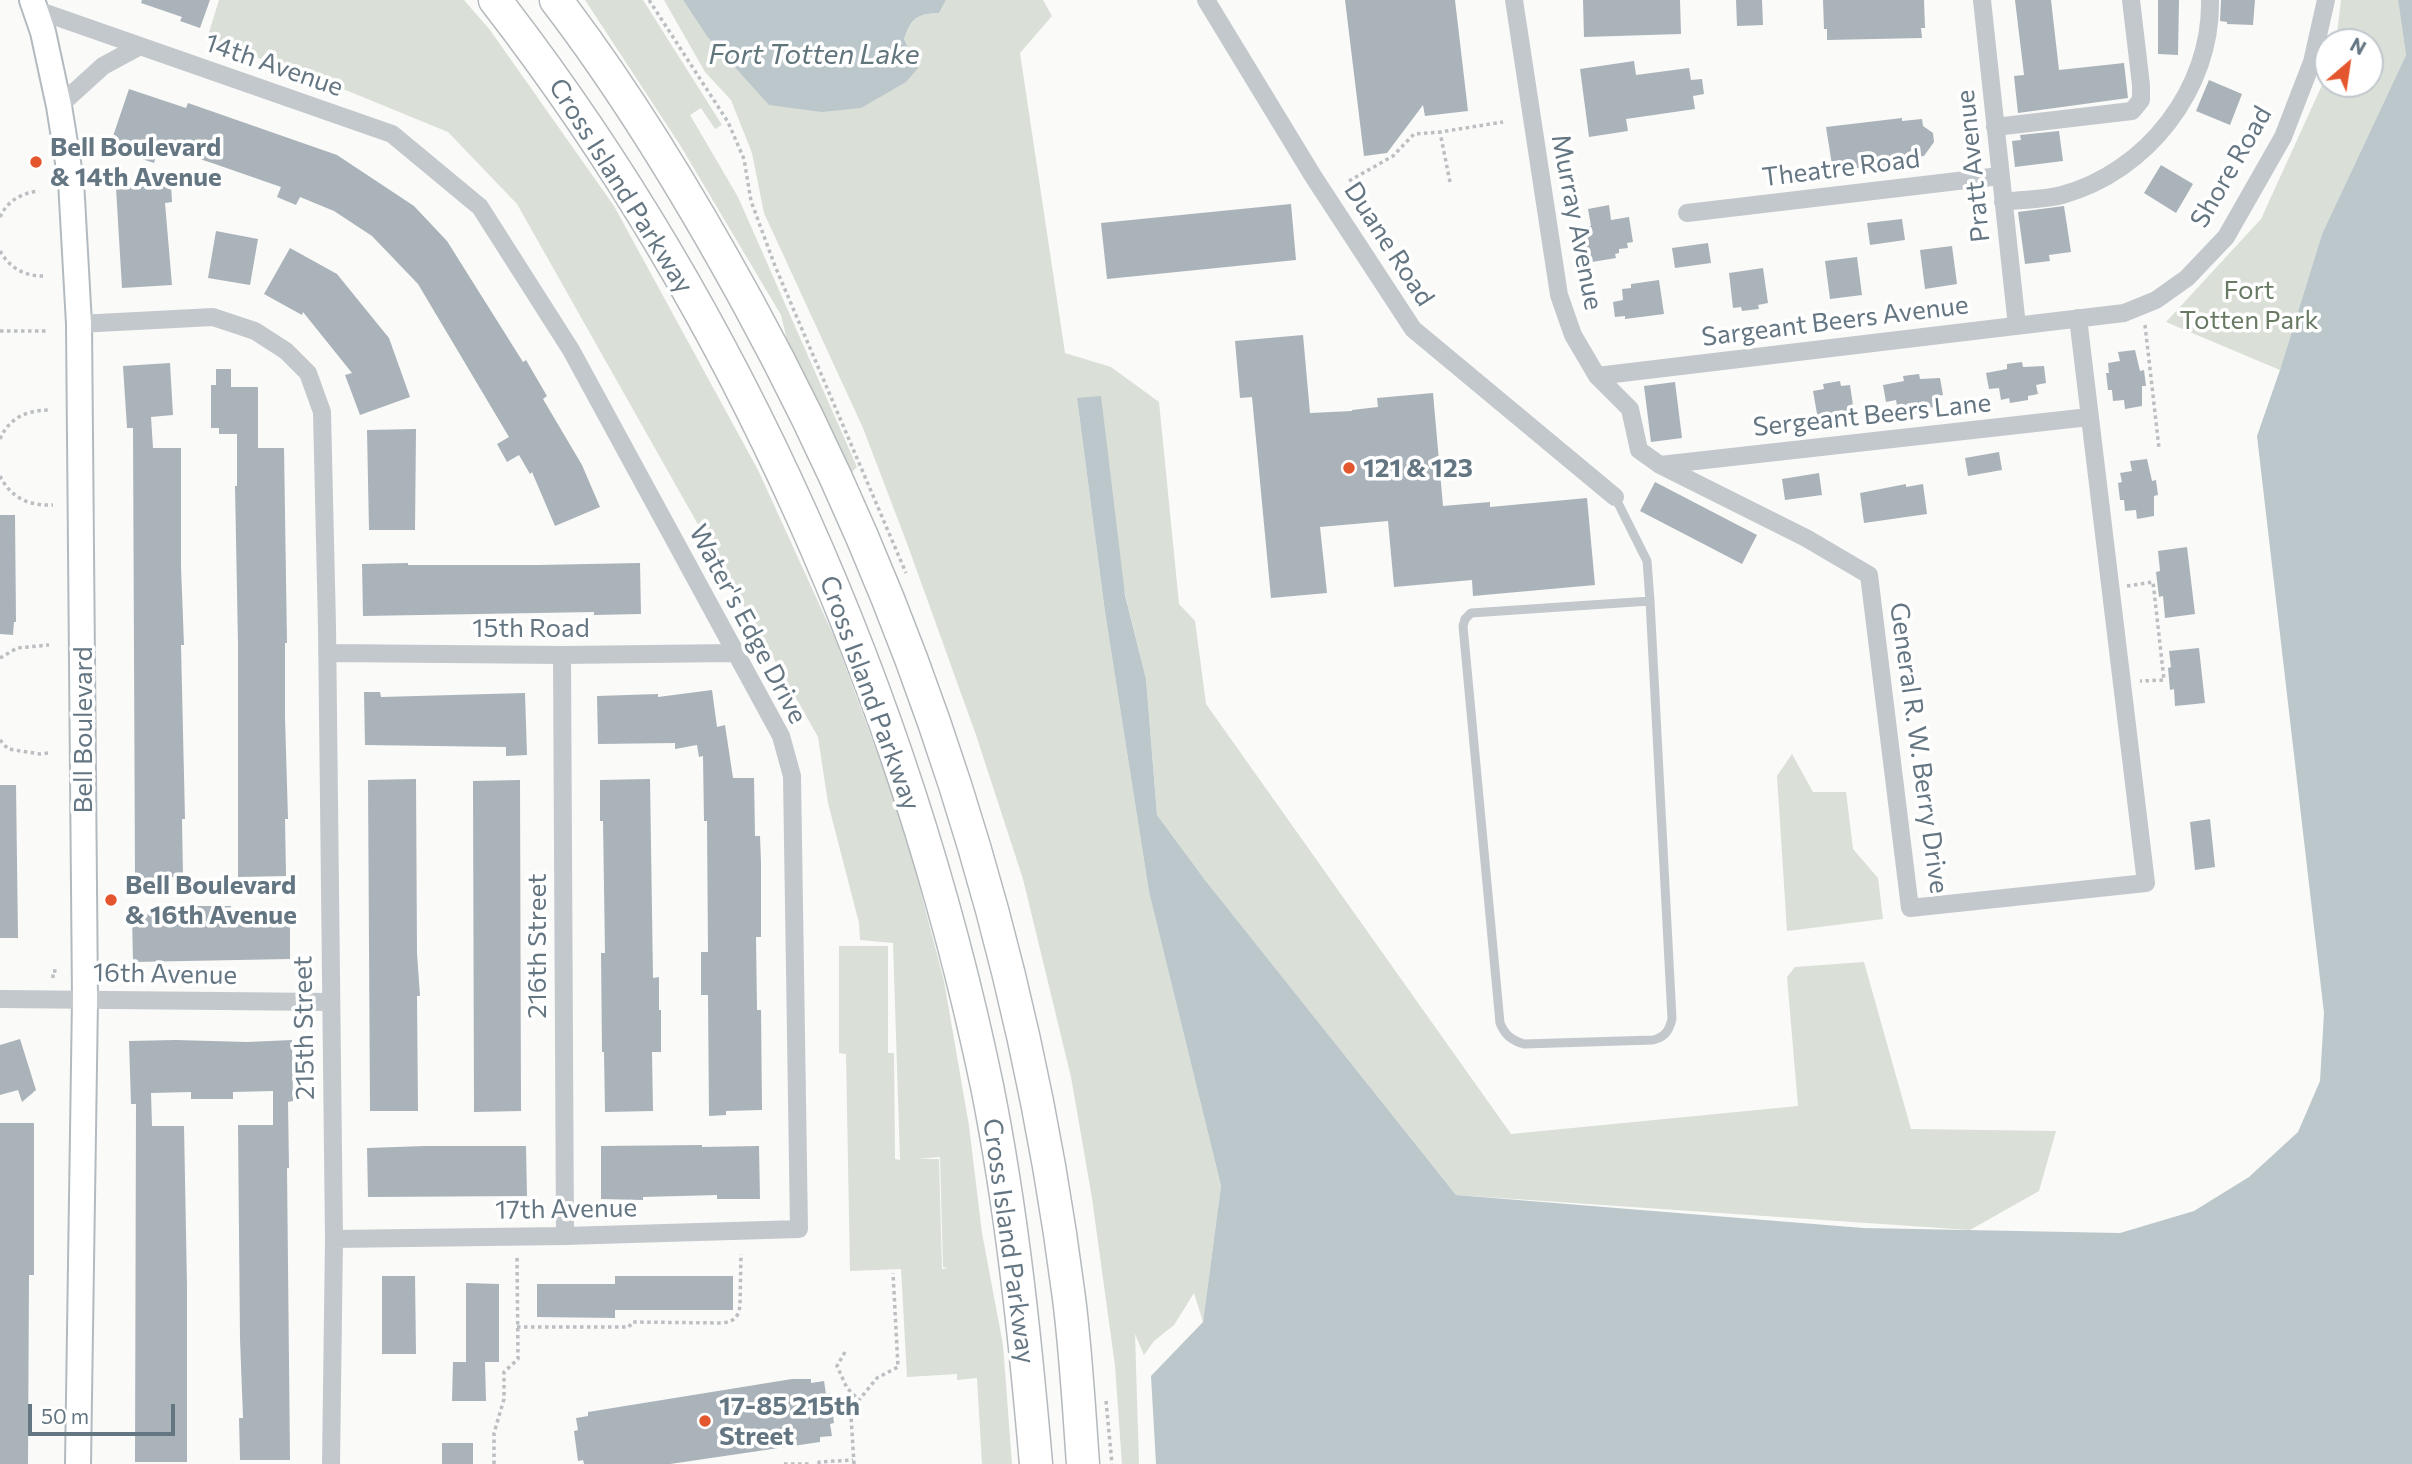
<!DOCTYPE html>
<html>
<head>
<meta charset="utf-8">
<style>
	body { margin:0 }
	#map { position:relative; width:2412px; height:1464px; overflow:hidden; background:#fafaf8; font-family:Commissioner,sans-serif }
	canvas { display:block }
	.north { position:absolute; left:2314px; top:28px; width:70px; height:70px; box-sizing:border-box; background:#fff; border:2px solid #c1c8cd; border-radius:50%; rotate:29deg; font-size:19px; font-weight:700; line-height:28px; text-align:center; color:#657683 }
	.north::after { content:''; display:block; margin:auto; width:24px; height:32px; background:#e4572e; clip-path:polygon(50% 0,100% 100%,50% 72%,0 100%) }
	.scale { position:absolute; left:28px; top:1404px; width:147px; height:32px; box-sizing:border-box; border:4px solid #657683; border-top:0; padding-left:9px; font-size:21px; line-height:24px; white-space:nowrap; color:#657683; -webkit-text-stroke:5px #fff; paint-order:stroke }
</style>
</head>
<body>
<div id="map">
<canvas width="2412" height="1464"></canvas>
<div class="north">N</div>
<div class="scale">50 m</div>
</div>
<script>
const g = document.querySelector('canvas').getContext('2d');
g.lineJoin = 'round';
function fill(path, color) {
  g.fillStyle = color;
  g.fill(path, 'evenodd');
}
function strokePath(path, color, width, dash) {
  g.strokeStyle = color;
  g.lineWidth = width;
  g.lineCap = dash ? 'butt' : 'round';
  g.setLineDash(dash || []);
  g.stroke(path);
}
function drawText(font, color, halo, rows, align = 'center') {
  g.font = font + ' Commissioner,sans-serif';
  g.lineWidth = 7;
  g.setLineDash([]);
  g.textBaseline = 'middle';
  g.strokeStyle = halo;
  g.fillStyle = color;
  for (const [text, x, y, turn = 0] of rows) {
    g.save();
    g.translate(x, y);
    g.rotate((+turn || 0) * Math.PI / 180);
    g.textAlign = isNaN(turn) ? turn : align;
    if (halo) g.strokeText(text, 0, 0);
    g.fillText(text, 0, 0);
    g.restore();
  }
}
fill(new Path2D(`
	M219,0h245l26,30 124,176 144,264 78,171 66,179 42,161 25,145 13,107 21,112 9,119h-30l-5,-86 -20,2v-6l-50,3 -6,-108 -51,2 -4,-217 -7,-1v-107h49v107h6l1,106 5,1 -7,-217 -33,-3 -1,-17 -31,-120 -10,-66 -301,-533 -69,-72 -100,-41 -141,-52zM940,1157l3,110 5,1 -6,1 -3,-110h-22z
	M585,0h58l79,125 -7,4 -14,-21 -11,7 48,82 119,270 -7,7 -60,-121 -9,-38 -101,-170z
	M664,0h19l23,35 212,33 -14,-29c9,-21 12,-25 35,-26l7,-13h97l9,16 -32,37 45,300 46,14 48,35 20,202 16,17 11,83 305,430 287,-28 -11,-129 8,-10 69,-5 47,167 145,2 -17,60 -69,39 -514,-35 -251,-315 -48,-65 -11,-136 -69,-281 28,214 44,280 72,294 -18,136 -9,-29 -20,32 -20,16 -10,14 -9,-21 4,130h-17l-7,-98 -23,-168 -21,-121 -48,-198 -47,-144 -68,-189 -45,-118 -99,-215 -12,-60 -21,-53 -26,-28z
	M2341,0h57l8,55 -84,179 -42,136 -114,-48 95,-103 67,-147v12h42v-42h-34z
	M1792,754l21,38h33l7,57 25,29 5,41 -96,12 -10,-155z`), '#dadfd7');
fill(new Path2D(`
	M683,0h263l-7,13c-23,1 -27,5 -35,26l14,29 -12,14 -45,26 -39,4 -53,-7 -63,-70z
	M2398,0h14v1464h-1256l-5,-88 52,-54 18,-136 -72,-294 -44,-280 -28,-214 24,-2 24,199 21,84 11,136 48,65 251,315 407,33 257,5 74,-22 55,-34 49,-45 22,-51 4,-68 -67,-577 23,-66 42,-136 84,-179z`), '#bbc7cb');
fill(new Path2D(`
	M142,0h68l-10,28 -20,-7 2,-4 -41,-14z
	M1345,0h110l13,111 -43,5 -2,-11 -36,48 -23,3z
	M1583,0h97l1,34 -97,3z
	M1736,0h26l1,25 -26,1z
	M1823,0h101l1,28h-4l1,10 -95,2v-11h-3z
	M2015,0h36l8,70 65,-7 4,35 -110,15 -4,-37 10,-1z
	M2158,0h21l-1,55 -20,-1z
	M2221,0h34l-2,25 -26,-1v-2l-7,-1z
	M1634,61l2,14 53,-7 2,12 11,-1 2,15 -11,2 2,13 -69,10 2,12 -39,6 -9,-68z
	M2209,80l33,14 -12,31 -34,-14z
	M129,89l57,19 2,-5 149,52 77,51 33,35 76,121 3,-2 21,36 -4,3 39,66 18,42 -45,19 -23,-54 -2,2 -11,-19 -12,7 -10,-18 12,-7 -91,-153 -46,-48 -38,-25 -34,-14 -4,8 -19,-8 4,-10 -69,-24 -53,-17 -5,17 -45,-15z
	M1902,118v3l20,-2 1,7 10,7 1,9 -10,14 -17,2v4l-74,9 -7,-44z
	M2059,131l4,30 -48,6 -3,-26 9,-1 -1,-5z
	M2161,165l32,19 -17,29 -32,-20z
	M171,185l1,17 -7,1 7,82 -50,3 -6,-100z
	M1291,204l5,56 -189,19 -6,-56z
	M1609,205l2,15 18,-3 4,25 -6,1 1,5 -9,1v4l-4,1 1,4 -30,5 -1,-9 -7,1 -3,-26 16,-3 -3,-17z
	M2064,206l7,46 -22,3 1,6 -25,3 -7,-52z
	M1902,219l3,21 -35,5 -3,-22z
	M216,231l42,8 -8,46 -42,-7z
	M1708,243l3,20 -36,5 -3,-20z
	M1952,246l5,38 -32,5 -5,-39z
	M290,248l47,26 30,37 22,27 21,59 -50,18 -15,-40 7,-2 -49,-61 -1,3 -38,-21z
	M1857,257l5,38 -32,4 -5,-38z
	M1763,268l5,35 -10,2 1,4 -17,2 -1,-4 -8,1 -4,-35z
	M1659,280l5,34 -39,5v-3l-10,1 -2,-15 10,-2 -1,-11 9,-1v-4z
	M1303,335l7,78 42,-2v-1l26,-3 -1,-9 56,-5 10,113 47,-4v5l97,-9 8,87 -122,11 -1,-16 -78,7 -6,-66 -68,6 7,66 -56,5 -19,-201 -12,1 -5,-57z
	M2135,350l5,21 4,-1 2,16h-4v20l-17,3 -1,-9 -11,1 -1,-11h-4l-2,-17h3l-1,-10 12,-2 -2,-9z
	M2022,362l1,5 21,-1 2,17 -10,2 2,9 -10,2v4l-18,3 -1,-5 -8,2 -2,-12 -10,1 -3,-16 21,-4v-5z
	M170,363l3,52 -22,2 2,31h28v118l3,79h-3l4,174h-3l1,58 -48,1 -2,-450h-6l-4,-62z
	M216,369h15v18h27v61h26l3,195h-2v74l3,102h-3l1,57 -48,1v-233l-3,-158h2v-52h-18v-6h-8v-43h5z
	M1919,374l1,5 20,-1 3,17 -10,2 2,10 -11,1 1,4 -18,3 -1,-5 -8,2 -2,-12 -10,2 -3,-17 21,-4 -1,-5z
	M1840,381l1,5 9,-1 5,34 -36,6 -6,-34 11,-2 -1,-5z
	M1675,382l7,56 -31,4 -7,-56z
	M416,429l-1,101h-46l-2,-100z
	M1999,452l3,18 -34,6 -3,-18z
	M2147,459l5,22 4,-1 2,15 -4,1v20l-17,3 -1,-9 -11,1 -1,-11h-4l-2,-17 4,-1 -2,-9 12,-2 -2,-10z
	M1819,473l3,22 -37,5 -3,-21z
	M1655,482l102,53 -15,29 -102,-53z
	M1906,484v3l17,-3 4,30 -63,9 -4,-30z
	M0,515h15l1,107h-2l-1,13 -13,-1z
	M2187,547l8,67 -30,4 -2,-22 -4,1 -3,-25 4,-1 -2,-20z
	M408,563v2h130l102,-2 1,51 -47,1v-3l-231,4 -1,-52z
	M2199,648l6,55 -30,3 -1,-17 -4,1 -2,-22 3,-1 -2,-16z
	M712,690l5,37 8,-2 8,53h21l1,58h5l1,26v75h-5l1,73h4l1,100 -36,1v4l-17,1 -1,-121h-7v-43h7l-1,-131h-3l-1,-65 -4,1 -2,-12 -22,4v-6l-77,1 -1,-48 61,-2v3z
	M364,692h16l1,5 144,-4 2,62 -21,1v-9l-141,-2z
	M416,779l1,174 3,43h-3l1,115h-48l-2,-331z
	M650,779l3,199 6,-1v33h2v42h-9l1,59 -48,1 -1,-60h-2l-1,-99h4l-2,-132h-3v-41z
	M520,780l1,331 -47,1 -1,-331z
	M0,785h16l2,153h-18z
	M2210,819l5,48 -20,3 -5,-48z
	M190,906h41v6l59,-1v48l-157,3 -1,-48 58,-2z
	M20,1039l16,51 -14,12 -4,-12 -18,5v-50z
	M176,1040l71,2 45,-2 1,61 -5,1 1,66h-2l3,292h-50l-1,-42h4l-3,-79 -2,-214h35v-34l-40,1v7h-42v-7l-40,1 1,33h32l3,160v176h-52l1,-358h-5l-2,-63z
	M0,1123h34v152h-5l-1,189h-28z
	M702,1145v2l57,-1 1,53h-43v-4l-74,2v3l-42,-1v-53z
	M425,1146h101l1,50 -159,1 -1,-49z
	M382,1276h33l1,78h-34z
	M615,1276h118v34h-118v8l-78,-1v-33h78z
	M466,1283l33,1v78h-14l1,39h-34l1,-39h13z
	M792,1379h19v4l13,-2 2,13 4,-1 4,30 -4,1 2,12 -12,1v5l-150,22h-86l-1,-4 -5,1 -4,-30 4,-1 -2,-12 12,-2v-4z
	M442,1443h31v21h-31z`), '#aab3b9');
const secondary = new Path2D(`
	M32,0l11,32 16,74 12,75 8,143 6,675 -7,465`);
const highway = new Path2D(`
	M495,0c243,313 411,698 492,1086 25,125 38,251 49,378
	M556,0c72,94 134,197 191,301 170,310 277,647 322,997 7,55 10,111 14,166`);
strokePath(secondary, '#b3babf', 28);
strokePath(highway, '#b4b9bd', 35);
strokePath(new Path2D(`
	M649,0l79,122 16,37 7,42 24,65 131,307
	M1349,181l44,-25 21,-22 26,-2
	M1450,182l-10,-50 63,-10
	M0,217c8,-17 22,-24 39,-26
	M0,251c10,17 24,25 43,25
	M2145,325l14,123
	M0,331h46
	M0,439c9,-21 27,-29 49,-29
	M0,476c11,22 29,30 53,29
	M2127,586l26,-4 11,98 -24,1
	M0,658l17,-10 32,-3
	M0,740l8,9 32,5 9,-1
	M108,972l8,1v7
	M53,978v-7h6
	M306,980l5,-6
	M540,1216l1,-5 4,-1
	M517,1327h112l3,-5 91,1c11,-2 15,-5 17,-17l1,-52
	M845,1352l-8,14 10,22 12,12 18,-22 21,-11 -5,-94
	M1106,1401l6,63
	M494,1464v-31l10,-34v-27l14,-13 -1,-104
	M784,1464h27
	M819,1464v-2l34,-2
	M854,1464l-3,-48 8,-16`), '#bbbfc2', 3.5, [3.5, 3.5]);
strokePath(new Path2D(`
	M1615,497l32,64 3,40 22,418c-3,12 -7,18 -19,21l-129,4c-13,-4 -19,-9 -24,-21l-37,-397 2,-7 6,-6 179,-12`), '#c3c8cc', 9);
strokePath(new Path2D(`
	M1206,0l107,176 100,153 202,168
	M1514,0l45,295 14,40 24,41 33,33 9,41 21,15 146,73 63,37 41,333 236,-25 -68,-565
	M1982,0l35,326
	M37,10l355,124 88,73 91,143 210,386 11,40 7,453 -234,7 -231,3
	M59,106l44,-40 37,-20
	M1995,127l137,-16 9,-11v-15l-10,-85
	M2003,202c19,-3 41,-2 59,-7 85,-23 150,-107 148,-195
	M1687,213l313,-37
	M79,324l134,-7 42,14 31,20 22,22 14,39 5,214 7,613 -3,225
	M1597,376l527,-63 32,-13 31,-22 39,-41 57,-100 29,-75 14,-62
	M1660,465l429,-48
	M327,653l235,2 172,-2
	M562,655l3,581
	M0,999l330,3`), '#c3c8cc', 18);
strokePath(secondary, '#fff', 24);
strokePath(highway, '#fff', 32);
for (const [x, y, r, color] of [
	[36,162,7,"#e4572e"],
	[1349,468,7,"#e4572e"],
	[111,900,7,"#e4572e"],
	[705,1421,7,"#e4572e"]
]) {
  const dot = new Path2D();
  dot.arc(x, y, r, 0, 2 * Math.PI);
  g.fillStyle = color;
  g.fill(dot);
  strokePath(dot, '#fff', 2.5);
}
drawText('26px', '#657683', '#fff', [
	["14th Avenue",274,65,19],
	["Pratt Avenue",1973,166,-96],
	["Shore Road",2231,167,-60],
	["Theatre Road",1841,168,-7],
	["Cross Island Parkway",621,186,58],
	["Murray Avenue",1577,222,79],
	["Duane Road",1389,244,57],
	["Sargeant Beers Avenue",1835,321,-7],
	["Sergeant Beers Lane",1872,415,-6],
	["Water's Edge Drive",748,624,62],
	["15th Road",531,628],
	["Cross Island Parkway",870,693,70],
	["Bell Boulevard",83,730,-90],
	["General R. W. Berry Drive",1919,748,82],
	["216th Street",537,946,-90],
	["16th Avenue",165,974,1],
	["215th Street",304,1028,-91],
	["17th Avenue",566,1209,-1],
	["Cross Island Parkway",1009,1241,82]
]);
drawText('bold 26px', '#657683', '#fff', [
	["Bell Boulevard",50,147],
	["& 14th Avenue",50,177],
	["121 & 123",1363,468],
	["Bell Boulevard",125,885],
	["& 16th Avenue",125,915],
	["17-85 215th",719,1406],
	["Street",719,1436]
], 'left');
drawText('26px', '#687a64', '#fff', [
	["Fort",2249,290],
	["Totten Park",2249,320]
]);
drawText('italic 28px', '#60757c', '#fff', [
	["Fort Totten Lake",814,55]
]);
</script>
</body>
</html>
